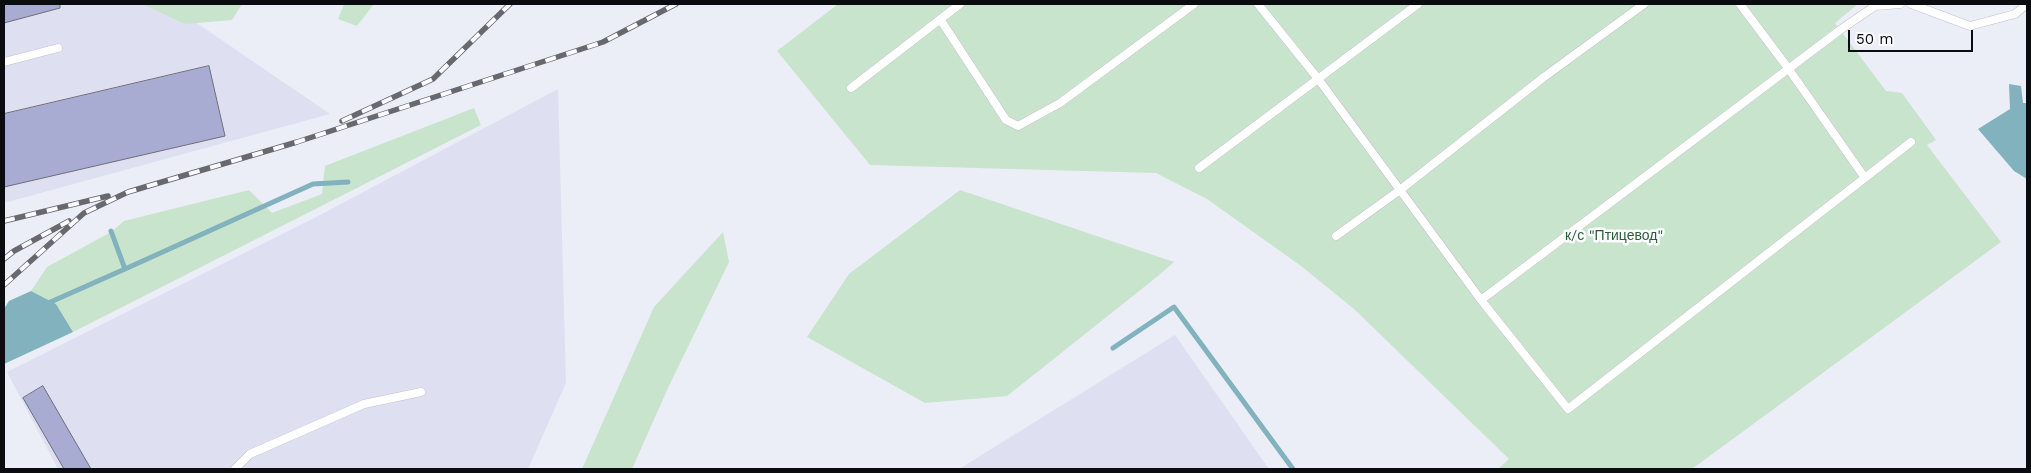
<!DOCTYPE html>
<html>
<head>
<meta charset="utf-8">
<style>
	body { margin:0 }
	#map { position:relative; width:2031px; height:473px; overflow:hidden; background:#ebedf7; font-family:"Work Sans",sans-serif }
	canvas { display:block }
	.frame { position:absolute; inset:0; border:5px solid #0b0c0f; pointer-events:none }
	.scale { position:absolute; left:1848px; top:30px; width:125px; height:22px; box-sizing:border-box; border:2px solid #0b0c0f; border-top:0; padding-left:6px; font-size:15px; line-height:18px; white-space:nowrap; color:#0b0c0f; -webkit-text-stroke:4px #fafaff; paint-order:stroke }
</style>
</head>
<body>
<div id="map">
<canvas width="2031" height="473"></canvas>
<div class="frame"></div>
<div class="scale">50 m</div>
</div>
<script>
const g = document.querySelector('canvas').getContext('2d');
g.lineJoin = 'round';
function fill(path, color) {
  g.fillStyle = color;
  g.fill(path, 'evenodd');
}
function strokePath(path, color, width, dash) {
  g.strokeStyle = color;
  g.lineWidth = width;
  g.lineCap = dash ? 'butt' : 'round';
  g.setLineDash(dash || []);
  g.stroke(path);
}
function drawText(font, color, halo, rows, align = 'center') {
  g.font = font + ' "Work Sans",sans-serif';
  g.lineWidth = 5;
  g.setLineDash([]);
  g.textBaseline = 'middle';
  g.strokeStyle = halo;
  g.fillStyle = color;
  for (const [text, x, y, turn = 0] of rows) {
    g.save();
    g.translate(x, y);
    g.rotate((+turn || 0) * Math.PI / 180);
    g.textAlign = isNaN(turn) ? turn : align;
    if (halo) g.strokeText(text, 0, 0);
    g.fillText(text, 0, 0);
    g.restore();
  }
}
fill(new Path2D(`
	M4,4h165l161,110 -326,89z
	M558,89l8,294 -38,86h-470l-51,-97 309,-155z
	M1175,335l94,134h-310z`), '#dee0f2');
fill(new Path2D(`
	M142,4h100l-10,16 -47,4z
	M344,4h30l-17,22 -19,-7z
	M838,4h1020l-23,19 51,68 16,2 34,47 -9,5 74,97 -309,227h-194l11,-10 -155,-150 -53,-43 -94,-67 -51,-26 -286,-8 -93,-114z
	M474,108l7,17 -408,207 -17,-28 -25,-13 16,-24 64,-35 13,-11 125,-31 23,23 50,-19 3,-28z
	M960,190l214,72 -16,14 -151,120 -82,7 -118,-66 42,-63z
	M723,232l6,30 -61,126 -36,81h-50l72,-162z`), '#c9e4cc');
fill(new Path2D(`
	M2009,84l12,2 2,17h4v76l-13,-8 -36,-42 32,-20z
	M31,291l25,13 17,28 -69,32v-55l5,-8z`), '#81b2bd');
strokePath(new Path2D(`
	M111,231l14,38 188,-85 35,-2
	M46,304l79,-35
	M1113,348l61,-41 119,162`), '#81b2bd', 5);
const building = new Path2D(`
	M4,4h56v4l-56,15z
	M209,66l16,70 -221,51v-73z
	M43,386l48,83h-27l-41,-71z`);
fill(building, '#a8acd2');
strokePath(building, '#6e6f78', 1);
const lane = new Path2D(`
	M1258,4l61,76 162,220 87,109 343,-267
	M1740,4l48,64 77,110
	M1911,4l59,22 45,-12 12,-10
	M940,19l66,101 12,6 42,-23 134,-99
	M4,62l54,-14
	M851,88l109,-84
	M1199,168l219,-164
	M1336,236l64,-46 144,-113 100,-73
	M1481,300l359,-270 35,-24 25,-2
	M235,469l15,-15 114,-50 57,-12`);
strokePath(lane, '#c1c2cc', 9);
strokePath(lane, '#fff', 8);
const rail = new Path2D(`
	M342,121l91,-42 77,-75
	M4,221l104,-25
	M4,259l10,-8 55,-30
	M4,285l80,-72 44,-21 169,-50 306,-100 73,-38`);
strokePath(rail, '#68696f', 5.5);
strokePath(rail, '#fafaff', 4, [11]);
drawText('14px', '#2c5e36', '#fafaff', [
	["к/с \"Птицевод\"",1614,236]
]);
</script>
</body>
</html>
